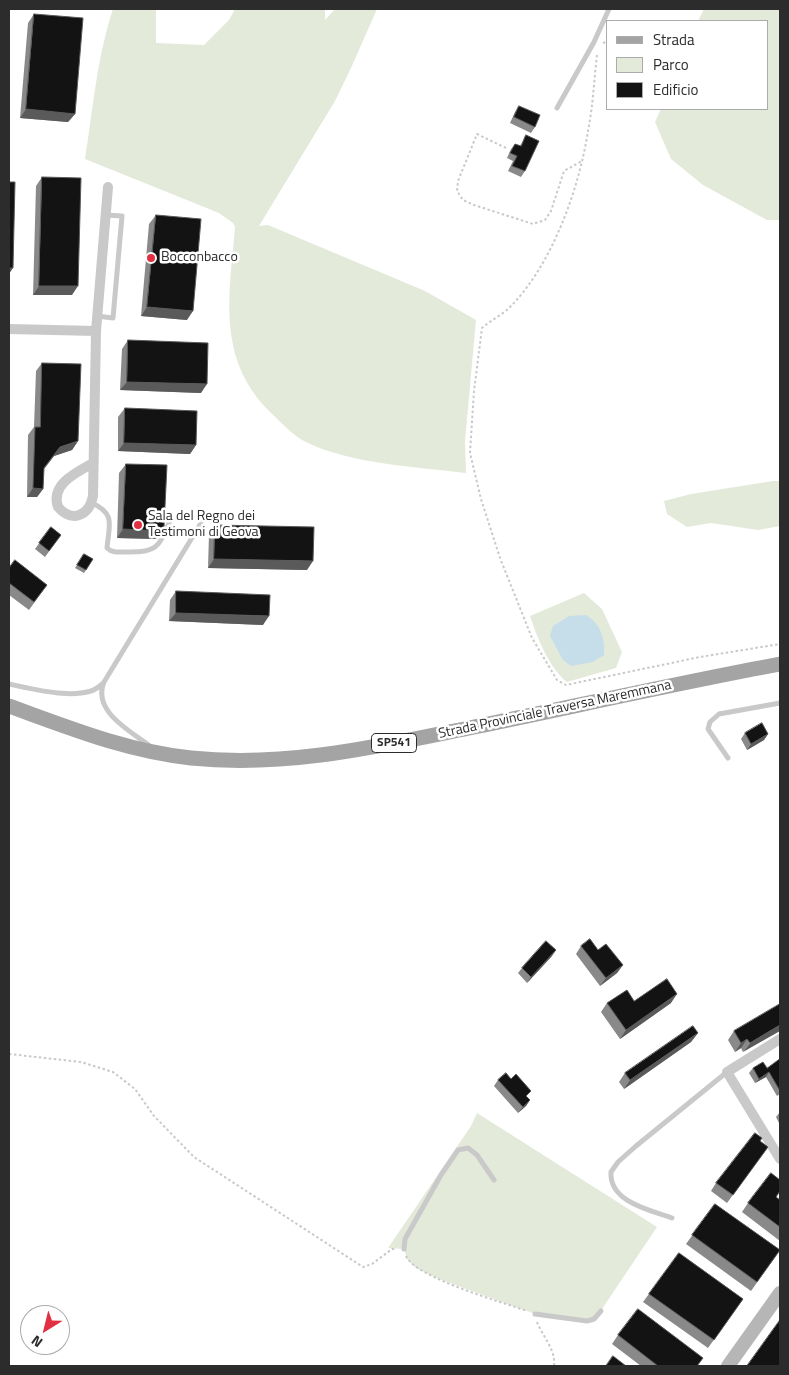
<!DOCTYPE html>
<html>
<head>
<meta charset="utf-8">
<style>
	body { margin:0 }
	#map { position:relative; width:789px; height:1375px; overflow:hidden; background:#fff; font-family:"Titillium Web",sans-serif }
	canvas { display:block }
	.frame { position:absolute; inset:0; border:10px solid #2c2c2c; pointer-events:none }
	.legend { position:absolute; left:606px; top:20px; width:162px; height:90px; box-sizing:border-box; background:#fff; border:1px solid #ababab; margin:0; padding:6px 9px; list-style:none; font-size:15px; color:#2c2c2c }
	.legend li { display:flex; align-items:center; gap:10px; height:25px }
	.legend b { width:25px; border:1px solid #ababab }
	.north { position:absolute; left:20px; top:1305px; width:50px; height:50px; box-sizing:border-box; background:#fff; border:1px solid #ababab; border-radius:50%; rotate:216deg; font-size:14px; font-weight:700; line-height:20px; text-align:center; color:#2c2c2c }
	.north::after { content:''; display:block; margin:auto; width:18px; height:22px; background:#e13042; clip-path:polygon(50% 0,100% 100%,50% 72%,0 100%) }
</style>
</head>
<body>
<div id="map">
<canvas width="789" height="1375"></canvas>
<div class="frame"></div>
<ul class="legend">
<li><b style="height:6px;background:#a4a4a4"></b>Strada</li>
<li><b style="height:14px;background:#e3eada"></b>Parco</li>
<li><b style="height:14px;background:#131313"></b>Edificio</li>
</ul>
<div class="north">N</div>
</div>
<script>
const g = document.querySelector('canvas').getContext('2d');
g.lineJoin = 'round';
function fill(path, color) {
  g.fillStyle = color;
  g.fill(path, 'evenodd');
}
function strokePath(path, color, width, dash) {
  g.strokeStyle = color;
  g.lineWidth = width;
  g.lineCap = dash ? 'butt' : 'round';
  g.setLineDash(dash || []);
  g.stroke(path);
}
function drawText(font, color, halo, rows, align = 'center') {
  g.font = font + ' "Titillium Web",sans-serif';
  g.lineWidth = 5;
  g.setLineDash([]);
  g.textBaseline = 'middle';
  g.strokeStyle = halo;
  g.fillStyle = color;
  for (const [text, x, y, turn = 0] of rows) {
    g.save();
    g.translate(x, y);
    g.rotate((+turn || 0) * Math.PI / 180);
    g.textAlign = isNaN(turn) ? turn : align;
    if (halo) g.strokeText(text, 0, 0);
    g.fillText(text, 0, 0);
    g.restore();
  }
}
fill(new Path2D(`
	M113,9h43v34l48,2 25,-25 6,-11h90v11l10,-11h42l-26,59 -16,33 -76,125 9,-1 157,66 51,29 -11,121 1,32c-50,-6 -115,-9 -160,-31 -13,-6 -24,-19 -35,-29 -19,-18 -33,-42 -38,-68 -8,-38 -1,-79 2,-118l-2,-4 -14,-10 -134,-54c8,-50 12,-102 28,-150z
	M704,9h76v211h-13l-64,-35 -32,-26 -16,-37 6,-13h107v-88h-70z
	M773,481h7v45l-22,4 -47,-7 -24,4 -20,-13 -3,-13 27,-7z
	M584,593l18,16 20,43 -6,16 -49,14c-18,-14 -30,-45 -37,-66z
	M477,1113l180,114 -59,88 -7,5 -56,-6 -96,-35 -23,-11 -9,-9 -3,-10 -16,-1 83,-122z`), '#e3eada');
fill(new Path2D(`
	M586,615c15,9 19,24 18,40l-11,7 -22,4 -8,-6 -13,-24 3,-10 16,-10z`), '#c6ddea');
strokePath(new Path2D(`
	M603,43l5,-2
	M597,55c-3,25 -4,51 -9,76 -9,58 -36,134 -78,176 -8,8 -19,13 -28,21l-8,63 -4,62 11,46 19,59 32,80 25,42 9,5 134,-28 80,-13
	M506,148l-29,-14 -19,47 -1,10 6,9 11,5 59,19 12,-4 6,-9 13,-40 18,-10
	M9,1054l72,8 32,10 22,17 19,27 40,41 169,110 9,-3 20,-15h4
	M406,1256c10,22 96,46 121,55
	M537,1322c6,15 19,28 17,44`), '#c9c9c9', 2, [2.5, 2.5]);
strokePath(new Path2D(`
	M557,108l37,-66 15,-33
	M97,316l16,2 9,-102 -16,-1
	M92,503c24,11 17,22 15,45 5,5 12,4 19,4 33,1 33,-6 45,-34
	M9,684c23,5 76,19 93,0
	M150,746c-20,-15 -58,-35 -46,-64l97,-159
	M728,758l-20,-29 2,-7 9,-8 61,-11
	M672,1218c-22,-8 -63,-16 -61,-46l7,-10 18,-16 91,-74
	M404,1249l1,-10 36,-64 17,-25 10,-2 9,7 17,25
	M535,1314l52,7 7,-2 7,-8`), '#c9c9c9', 5);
strokePath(new Path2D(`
	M9,329l87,2
	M93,463c-16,9 -43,21 -35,44 14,16 31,9 35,-11l3,-165 12,-144
	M780,1039l-53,33 53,87`), '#c9c9c9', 10);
strokePath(new Path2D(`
	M728,1366l52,-73`), '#b6b6b6', 14);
strokePath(new Path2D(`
	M9,706c61,22 117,45 182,52 96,10 189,-12 283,-31 102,-21 204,-44 306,-63`), '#a4a4a4', 15);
fill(new Path2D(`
	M34,14l41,100 -7,8 -48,-4 8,-95z
	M519,106l16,21 -4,6 -21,-10 5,-11z
	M526,135l-1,36 -4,6 -13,-6 5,-10 -6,-3 4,-9 4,-5 5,2z
	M42,177l30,118h-39l3,-109z
	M156,215l31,105 -46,-4 8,-92z
	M128,340l73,53 -81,-3 2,-41z
	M42,363l36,78 -6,9 -18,6 -10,13 -1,20 -6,8h-10l1,-62 6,-8 2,-56z
	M125,408l71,37 -6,9 -72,-3v-34z
	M126,464l30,75 -39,-1 2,-65z
	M215,525l92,45 -99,-2 1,-34z
	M51,527l10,8 -16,22 -10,-8z
	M84,554l9,5 -9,14 -9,-5z
	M9,568l38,17 -18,25 -20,-15z
	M176,591l87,34 -94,-4 1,-21z
	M745,733l23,1 -4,6 -17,10 -6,-11z
	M581,946l17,4 25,15 -6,8 -17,13 -24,-32z
	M552,956l-25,27 -9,-10 4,-5z
	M634,1001l37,2 -51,36 -19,-27 6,-9z
	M780,1004l-37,48 -2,-4 -6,4 -7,-12 6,-9z
	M698,1033l-7,9 -67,47 -5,-7 6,-9z
	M780,1059v35l-3,2 -11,-19 -11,6 -6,-10 4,-5h14z
	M498,1080l32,20 -4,6 -8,7 -24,-27z
	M780,1112v13l-4,-8z
	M760,1141l8,6 -41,56 -16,-12 5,-8z
	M776,1197l4,3v41l-38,-29 6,-9z
	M715,1204l65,46 -29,41 -65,-47z
	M679,1253l64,46 -35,49 -65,-46z
	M618,1335l79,31h-56l-29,-22z`), '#898989');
fill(new Path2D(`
	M26,109l49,5 -7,8 -48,-4z
	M9,268h4l-4,6z
	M39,286h39l-6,9h-39z
	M147,307l46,4 -6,9 -46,-4z
	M127,382l80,2 -6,9 -81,-3z
	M78,441l-6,9 -18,6 -16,21 22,-30z
	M124,443l72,2 -6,9 -72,-3z
	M33,488l10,1 -6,8h-10z
	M123,529l39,2 -6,8 -39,-1z
	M214,559l99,2 -6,9 -99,-2z
	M176,613l93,3 -6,9 -94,-4z
	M768,734l-4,6 -17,10 4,-6z
	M556,950l-4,6 -25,27 4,-6z
	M623,965l-6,8 -17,13 6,-8z
	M677,994l-6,9 -51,36 6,-9z
	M780,1025v6l-37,21 7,-9z
	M698,1033l-7,9 -67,47 6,-9z
	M747,1039l-6,9 -6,4 6,-9z
	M769,1072l-3,5 -11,6 4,-4z
	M530,1100l-4,6 -8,7 5,-6z`), '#5a5a5a');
const building = new Path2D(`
	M34,14l49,4 -8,96 -49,-5z
	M519,106l21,9 -5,12 -21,-10z
	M526,135l13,6 -14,30 -13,-5 5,-10 -7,-3 5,-9 6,2z
	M42,177l39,1 -3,108h-39z
	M9,182h6l-2,86h-4z
	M156,215l45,4 -8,92 -46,-4z
	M128,340l80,3 -1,41 -80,-2z
	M42,363l39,1 -3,77 -18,6 -16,21 -1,21 -10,-1 2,-61h5z
	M125,408l72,3 -1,34 -72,-2z
	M126,464l41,1 -3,62 -2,4 -39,-2z
	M215,525l99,2 -1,34 -99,-2z
	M51,527l10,8 -12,16 -10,-8z
	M84,554l9,5 -7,11 -9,-5z
	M15,560l32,25 -13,17 -25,-19v-15z
	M176,591l94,4 -1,21 -93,-3z
	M762,723l6,11 -17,10 -6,-11z
	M590,939l8,11 8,-6 17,21 -17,13 -25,-32z
	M546,941l10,9 -25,27 -9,-9z
	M667,979l10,15 -51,36 -19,-27 20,-13 7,11z
	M780,1004v21l-30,18 -3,-4 -6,4 -7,-12z
	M693,1026l5,7 -68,47 -5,-7z
	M780,1059v32l-11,-19 -10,7 -6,-11 10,-6 4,6z
	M506,1073l5,6 5,-5 15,17 -5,5 4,4 -7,7 -25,-27z
	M755,1133l7,5 -2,3 8,6 -35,48 -17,-12z
	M771,1173l9,7v11l-4,6 4,3v27l-32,-24z
	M715,1204l65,46 -23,32 -65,-47z
	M679,1253l64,46 -29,41 -65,-46z
	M638,1309l65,49 -6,8h-39l-40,-31z
	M780,1320v46h-33z
	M613,1356l13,10h-20z`);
fill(building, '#131313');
strokePath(building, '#5a5a5a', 1);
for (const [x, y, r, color] of [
	[151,258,5,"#e13042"],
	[138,525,5,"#e13042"]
]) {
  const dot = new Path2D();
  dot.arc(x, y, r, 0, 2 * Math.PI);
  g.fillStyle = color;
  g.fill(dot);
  strokePath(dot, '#fff', 2);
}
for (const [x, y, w] of [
	[394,743,45]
]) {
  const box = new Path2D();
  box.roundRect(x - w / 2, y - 9.5, w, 19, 4);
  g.fillStyle = '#fff';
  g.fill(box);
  strokePath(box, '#2c2c2c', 1);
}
drawText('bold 12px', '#2c2c2c', null, [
	["SP541",394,743]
]);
drawText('14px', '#2c2c2c', '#fff', [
	["Bocconbacco",161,258],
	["Sala del Regno dei",148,517],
	["Testimoni di Geova",148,533]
], 'left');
drawText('14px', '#2c2c2c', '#fff', [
	["Strada Provinciale Traversa Maremmana",555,710,-12]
]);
</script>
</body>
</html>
